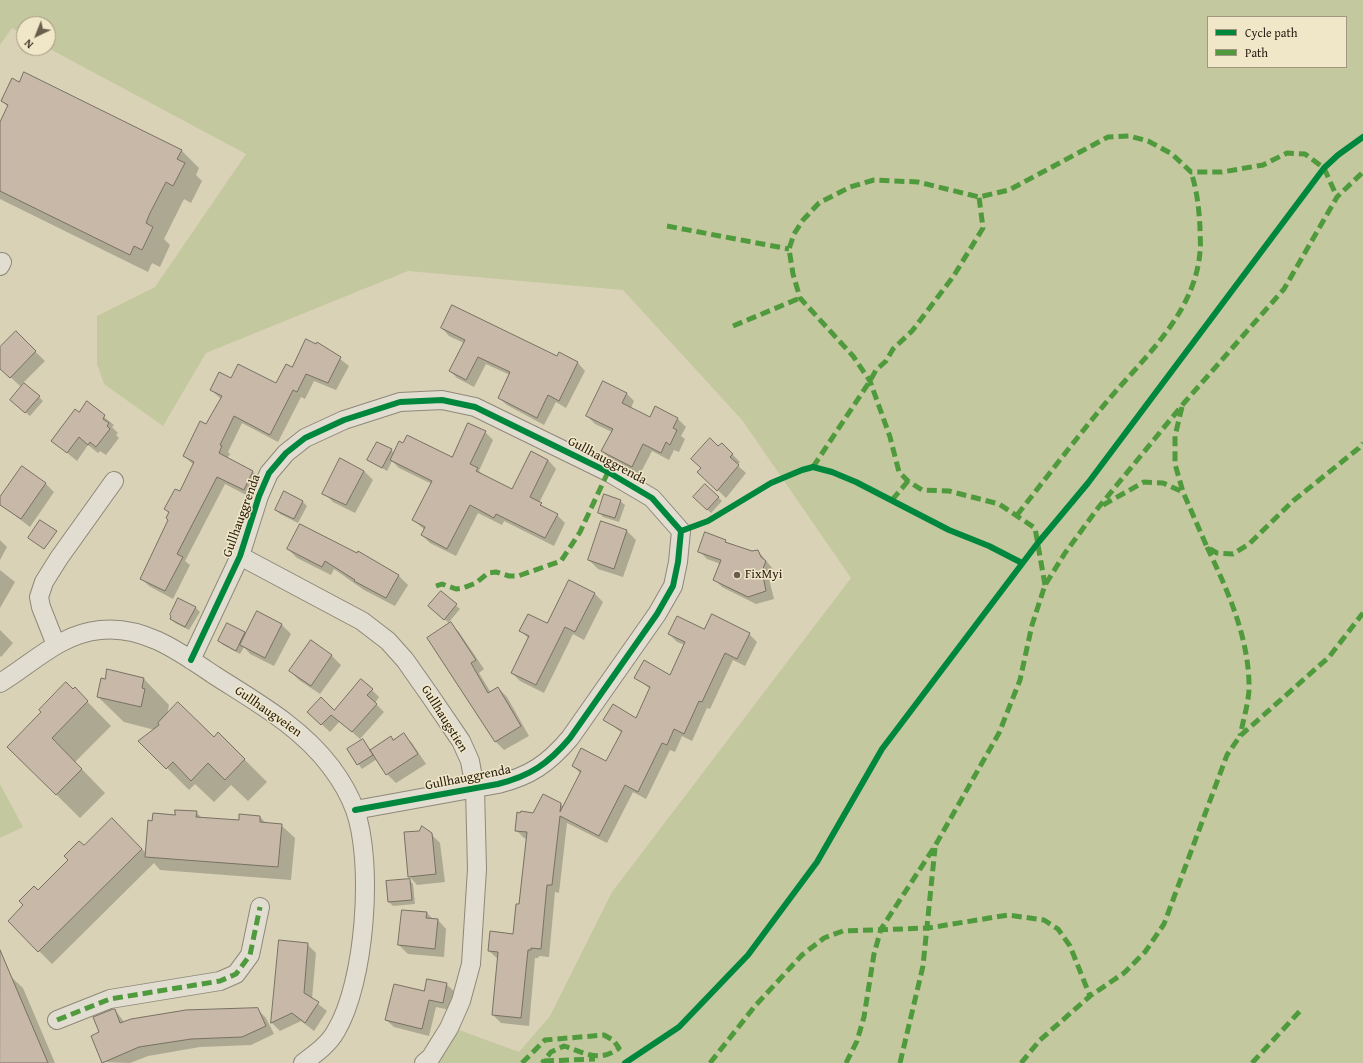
<!DOCTYPE html>
<html>
<head>
<meta charset="utf-8">
<style>
	body { margin:0 }
	#map { position:relative; width:1363px; height:1063px; overflow:hidden; background:#d9d2b7; font-family:"Gentium Book Plus",serif }
	canvas { display:block }
	.legend { position:absolute; left:1207px; top:16px; width:140px; height:52px; box-sizing:border-box; background:#efe7c7; border:1px solid #a19780; margin:0; padding:5px 7px; list-style:none; font-size:12px; color:#2d2016 }
	.legend li { display:flex; align-items:center; gap:8px; height:20px }
	.legend b { width:20px; border:1px solid #a19780 }
	.north { position:absolute; left:16px; top:16px; width:40px; height:40px; box-sizing:border-box; background:#efe7c7; border:1px solid #a19780; border-radius:50%; rotate:223deg; font-size:11px; font-weight:700; line-height:16px; text-align:center; color:#2d2016 }
	.north::after { content:''; display:block; margin:auto; width:14px; height:18px; background:#695e4e; clip-path:polygon(50% 0,100% 100%,50% 72%,0 100%) }
</style>
</head>
<body>
<div id="map">
<canvas width="1363" height="1063"></canvas>
<ul class="legend">
<li><b style="height:5px;background:#00873e"></b>Cycle path</li>
<li><b style="height:5px;background:#4f9a3d"></b>Path</li>
</ul>
<div class="north">N</div>
</div>
<script>
const g = document.querySelector('canvas').getContext('2d');
g.lineJoin = 'round';
function fill(path, color) {
  g.fillStyle = color;
  g.fill(path, 'evenodd');
}
function strokePath(path, color, width, dash) {
  g.strokeStyle = color;
  g.lineWidth = width;
  g.lineCap = dash ? 'butt' : 'round';
  g.setLineDash(dash || []);
  g.stroke(path);
}
function drawText(font, color, halo, rows, align = 'center') {
  g.font = font + ' "Gentium Book Plus",serif';
  g.lineWidth = 3;
  g.setLineDash([]);
  g.textBaseline = 'middle';
  g.strokeStyle = halo;
  g.fillStyle = color;
  for (const [text, x, y, turn = 0] of rows) {
    g.save();
    g.translate(x, y);
    g.rotate((+turn || 0) * Math.PI / 180);
    g.textAlign = isNaN(turn) ? turn : align;
    if (halo) g.strokeText(text, 0, 0);
    g.fillText(text, 0, 0);
    g.restore();
  }
}
fill(new Path2D(`
	M0,0h1363v1063h-936l32,-33 60,22 31,-36 62,-124 239,-314 -109,-158 -119,-130 -215,-19 -202,82 -43,73 -59,-42 -7,-20v-48l58,-29 91,-133 -198,-106v-24h-24v11l-12,-7 -12,17zM1208,17h138v50h-138z
	M0,784l23,43 -23,11z`), '#c4c89e');
fill(new Path2D(`
	M2,101l179,49 18,18 -3,7 6,6 -11,22 -7,-4 -20,40 6,6 -10,22 -8,-4 -4,9 -148,-73v-76l8,-16z
	M442,328l136,35 7,8 -19,37 -10,-6 -12,23 -37,-20 -8,-7 11,-23 -24,-11 -12,23 -17,-9 -7,-7 14,-28 -15,-7z
	M16,333l29,28 -25,25 -20,-19v-17z
	M335,355l14,11 -13,24 -22,-9 -9,18 -4,-2 -23,45 -36,-19 -14,29 2,2 -3,5 26,13 8,8 -9,18 -27,-14 -40,77 5,4 -17,34 -24,-13 -8,-8 28,-58v-7l-4,-4 15,-16 14,-28 -10,-9 23,-30 14,-27 -10,-9 21,-11 45,5 15,-16z
	M626,393l8,8 -3,7 19,10 5,-10 23,11 8,8 -5,9 4,3 -6,13 -5,-2 -5,10 -17,-9 -12,23 -30,-15 -8,-8 10,-19 -17,-8 -8,-8z
	M39,397l4,4 -13,15 -15,-12z
	M87,403l27,22 -2,2 6,6 -2,2 3,3 -13,17 -6,-4 -2,2 -10,-8 -11,16 -24,-20z
	M485,432l8,8 -14,31 6,6 28,14 18,-38 17,7 8,9 -17,34 8,7 10,5 8,8 -11,23 -50,-25 -2,4 -24,-12 -22,43 -26,-13 -8,-8 3,-5 -12,-10 19,-36 -33,-16 -7,-7 -5,10 -18,-11 22,-10 3,3 58,6z
	M718,448l14,6 8,8 -3,3 9,8 -20,25 -20,-19z
	M340,460l24,11 9,9 -18,33 -22,-11 -9,-9z
	M45,483l9,9 -24,35 -30,-23v-5z
	M705,485l17,16 -11,12 -17,-16z
	M302,501l5,5 -9,17 -18,-9 -4,-4z
	M620,501l5,4 -6,17 -16,-5 -4,-5z
	M627,531l9,9 -13,37 -25,-8 -9,-9z
	M706,534l46,18 6,-1 15,18 -4,10 5,20 -18,5 -34,-17 -8,-8 7,-15 -14,-5 -8,-8z
	M0,540l7,7 -7,13z
	M288,549l70,5 1,-2 40,24 9,9 -13,21 -31,-16 -30,-21 -3,6 -34,-17z
	M0,570l15,12 -15,26z
	M570,581l25,13 8,8 -19,38 -11,-6 -29,59 -24,-12 -8,-8 17,-34 -8,-8 27,-6z
	M441,593l19,16 -11,13 10,10 25,37 -5,4 12,20 7,-5 9,9 22,39 -25,14 -9,-9 -45,-117 -16,-14z
	M179,599l17,9 4,4 -11,18 -14,-7 -4,-4z
	M257,613l25,12 9,9 -17,32 -24,-12 -6,-7 -4,7 -17,-9 -4,-4 9,-17 19,10z
	M0,630l13,13 -12,14 -1,-1z
	M704,631l45,3 8,8 -12,24 -12,-6 -23,49 -3,-1 -15,33 -10,-5 -7,16 -5,-2 -24,49 -13,-7 -26,51 -40,-20 -8,70 -4,-1 -6,65 -10,-1 -1,2h-3l-6,68 -28,-3 -8,-8 5,-56 -9,-8 25,-16 6,-30 7,-66 -3,-1 -8,-8 18,-16 27,-10 3,3 17,-33 -8,-8 34,-3 15,-30 -18,-14h32l14,-30 -14,-12 35,-1 14,-31 -8,-3 -8,-8z
	M311,641l21,15 9,9 -21,29 -21,-14 -9,-9z
	M144,679l25,26 -2,10 47,23 4,-5 49,49 -19,19 -17,-16 -17,17 -19,-18 -6,6 -49,-49 15,-11 -31,-8 -26,-25z
	M75,689l36,37 -36,36 30,31 -25,25 -72,-71z
	M372,690l7,7 -4,6 9,9 -24,27 -20,-18 -10,11 -14,-13 19,-8z
	M403,734l9,9 14,21 -30,19 -9,-9 -10,-15 -15,10 -14,-20 14,-9 9,11z
	M196,812l6,6 37,3 1,-5 20,1 7,7 14,1 14,13 -4,42 -131,-10 -6,-7 -102,101 -43,-43 103,-102 35,35 29,-38z
	M431,834l9,9 5,39 -28,3 -8,-9z
	M409,880l4,4 2,20 -22,2 -4,-4z
	M427,913l6,6 5,1 8,9 -2,28 -36,-3 -9,-9z
	M280,941l27,3 9,9 -4,46 15,12 -13,20 -13,-10 -21,10 -8,-8z
	M0,951l10,25 13,12 32,75h-53l-2,-5z
	M446,984l8,7 -4,19 -14,-3 -7,29 -35,-9 -8,-7 39,-28z
	M257,1009l9,9 8,16 -23,11 -51,2 -52,9 -18,7 -27,-1 -3,-29 15,-23 10,13z`), '#0003');
const building = new Path2D(`
	M24,72l158,78 -5,9 8,4 -12,23 -7,-4 -16,31 -4,10 7,4 -11,23 -8,-4 -4,9 -130,-64v-69l8,-17 -7,-4 11,-23 7,4z
	M452,305l105,51 2,-4 19,10 -19,39 -11,-6 -11,23 -39,-20 12,-26 -32,-15 -12,23 -17,-9 16,-31 -24,-12z
	M16,331l20,20 -26,27 -10,-9v-22z
	M306,339l10,5 1,-2 24,15 -13,26 -22,-9 -9,18 -4,-2 -23,45 -36,-19 -14,29 2,1 -3,7 34,18 -9,19 -27,-13 -40,77 6,3 -18,34 -25,-12 28,-59 -2,-2 3,-6 -5,-3 11,-20 5,2 14,-29 -11,-6 17,-35 6,3 16,-28 -12,-6 9,-18 12,6 7,-14 38,19 10,-19 6,3z
	M603,381l24,12 -5,10 28,14 5,-11 23,12 -5,10 4,2 -7,15 -4,-3 -5,11 -18,-9 -11,23 -31,-16 12,-22 -27,-13z
	M24,383l16,13 -15,17 -15,-13z
	M87,401l18,14 -2,4 6,4 -2,3 3,3 -14,18 -6,-5 -2,3 -9,-8 -12,16 -16,-12 24,-32 4,3z
	M468,423l18,8 -16,33 8,4 -2,3 36,18 19,-38 17,9 -18,37 12,6 -2,2 18,9 -13,24 -49,-24 -2,4 -24,-13 -23,44 -26,-14 4,-8 -13,-7 20,-39 -42,-21 9,-19 4,2 4,-8 45,22z
	M710,438l8,8 4,-3 11,11 -3,3 9,8 -22,26 -20,-19 4,-4 -10,-9z
	M377,442l15,7 -10,19 -15,-8z
	M340,458l24,13 -18,34 -24,-11z
	M22,466l24,17 -25,36 -21,-14v-8z
	M705,484l14,13 -12,13 -14,-13z
	M284,491l19,10 -9,18 -19,-9z
	M604,494l17,6 -6,18 -17,-5z
	M40,520l17,11 -13,18 -16,-11z
	M601,521l26,9 -13,39 -26,-9z
	M300,524l57,29 1,-2 41,24 -13,23 -32,-17 1,-1 -30,-19 -3,6 -35,-18z
	M705,532l21,8 -1,2 27,9 6,-1 3,7 5,4 -4,10 4,20 -18,6 -35,-17 8,-20 -23,-8z
	M569,580l26,13 -20,39 -10,-5 -29,58 -25,-12 18,-37 -10,-5 9,-17 19,9z
	M441,591l16,13 -13,16 -16,-14z
	M178,598l18,9 -11,20 -15,-8 1,-3 -1,-1z
	M257,611l25,13 -17,34 -25,-13z
	M712,614l38,19 -13,26 -12,-6 -23,49 -3,-1 -15,33 -10,-5 -7,16 -5,-2 -24,49 -13,-7 -26,51 -39,-20 -8,69h-5l-6,64 -10,-1v2h-3l-7,68 -29,-3 6,-63 -10,-1 2,-20 23,3 3,-30h3l8,-72 -12,-1 2,-19 3,1 1,-2 12,2 10,-19 18,9 -1,9 21,-41 -9,-5 9,-18 25,13 16,-30 -19,-11 10,-16 23,14 14,-31 -16,-9 10,-18 26,15 15,-33 -17,-8 9,-18 27,13z
	M451,622l25,38 -5,3 17,30 10,-6 23,39 -26,16 -68,-104z
	M227,623l18,9 -9,19 -18,-10z
	M311,640l21,15 -21,31 -22,-15z
	M107,669l37,9 -2,10 3,1 -4,18 -44,-10 4,-19 4,1z
	M361,679l12,10 -6,6 10,9 -25,28 -21,-17 -10,10 -14,-13 14,-15 13,13z
	M66,682l7,7 2,-2 13,14 -36,37 30,31 -26,26 -49,-48 34,-35 -2,-2z
	M178,702l36,35 4,-5 27,27 -20,21 -17,-17 -17,18 -18,-19 -7,7 -28,-28 21,-16 -1,-2z
	M404,733l14,21 -32,21 -16,-25 21,-14 2,4z
	M363,739l10,16 -16,10 -10,-16z
	M175,810l22,1 -1,6 43,3v-6l21,2v6l22,2 -4,43 -133,-10 3,-37 4,1 1,-8 22,2z
	M112,818l30,31 -104,103 -30,-31 15,-16 -4,-4 15,-15 4,4 30,-30 -4,-4 15,-15 5,4z
	M422,826l10,7 4,41 -28,3 -4,-45 15,-1z
	M410,879l2,21 -24,2 -2,-21z
	M402,910l25,2 -1,6 12,1 -3,30 -37,-4z
	M279,940l29,3 -4,50 15,9 -14,21 -13,-10 -21,10z
	M0,950l48,113h-48z
	M427,979l20,4 -4,20 -14,-3 -7,29 -37,-9 9,-36 30,7z
	M258,1008l8,18 -24,11 -51,2 -52,8 -37,16 -11,-27 8,-4 -6,-15 20,-8h2l5,14 11,-4 55,-9z`);
fill(building, '#c8b8a8');
strokePath(building, '#777162', 1);
const street = new Path2D(`
	M0,266l2,-4
	M240,556l122,65 26,20 17,19 26,37 30,44 9,20 5,28 2,80 -6,95 -10,37 -12,27 -18,29 -7,6
	M56,645l-15,-38 -2,-10 5,-15 15,-24 55,-77
	M191,660l49,-104 19,-60 10,-23 17,-20 19,-15 39,-18 56,-18 42,-2 33,7 133,65 44,26 29,33 -3,31 -5,24 -16,28 -87,124c-22,26 -40,38 -72,46l-143,26
	M0,683c33,-20 60,-49 100,-53 43,-5 80,22 114,45 42,27 86,51 117,92 9,12 19,29 24,43 19,53 10,173 -19,221 -7,13 -21,23 -33,32
	M57,1020l53,-21 110,-18 16,-7 14,-19 10,-48`);
strokePath(street, '#8e8879', 20);
strokePath(street, '#e1ddd0', 18);
strokePath(new Path2D(`
	M667,226l122,23
	M733,326l67,-28
	M1182,407l-7,29v28l8,28 24,55 10,6 16,1 16,-10 44,-43 66,-53 4,-5
	M813,467l57,-86 6,-11 10,-9 7,-12 19,-18 41,-54 30,-49 -4,-31
	M892,500l16,-19
	M1103,505l41,-23 19,1 20,9
	M1017,515c30,-38 60,-78 92,-116 37,-43 86,-87 91,-147 1,-7 0,-16 0,-24 -1,-19 -3,-38 -9,-56
	M1207,547c21,44 43,93 42,143 -1,15 -6,31 -9,46
	M1045,585l-10,-57 -36,-24 -50,-13 -27,-1 -14,-9 -9,-9 -9,-35 -20,-56 -17,-25 -53,-58 -7,-24 -4,-25 5,-15 9,-14 16,-17 31,-16 24,-7 44,2 61,15 30,-7 99,-53 21,-1 19,5 24,13 19,18h31l41,-7 24,-12 18,1 19,14 13,29
	M436,586l6,-2 14,5 7,-1 13,-5 12,-10 8,-1 13,4h9l43,-15 19,-29 28,-60
	M57,1020l53,-21 110,-18 16,-7 14,-19 10,-48
	M544,1061l51,-2
	M522,1063l23,-23 59,-5 9,5 6,8c-19,15 -34,5 -55,-2l-13,6 -9,11
	M710,1063l45,-57 47,-51 22,-17 19,-7 85,-3 80,-13 36,5 14,9 12,17 20,50
	M846,1063l11,-22 7,-24 10,-63 7,-25 54,-83 64,-113 21,-53 12,-55 13,-40 20,-32 33,-45 86,-105 100,-114 53,-92 26,-25
	M900,1063l23,-97 12,-118
	M1021,1063l19,-23 50,-44 34,-23 21,-21 19,-28 63,-169 13,-19 89,-79 34,-44
	M1252,1063l48,-52`), '#4f9a3d', 5, [10, 5]);
strokePath(new Path2D(`
	M681,531l27,-10 63,-38 31,-13 11,-3 19,5 24,10 93,48 40,16 33,17
	M191,660l49,-104 19,-60 10,-23 17,-20 19,-15 39,-18 56,-18 42,-2 33,7 133,65 44,26 29,33 -3,31 -5,24 -16,28 -87,124c-22,26 -40,38 -72,46l-143,26
	M625,1063l54,-36 69,-72 69,-93 65,-113 155,-205 51,-61 236,-315 14,-13 25,-18`), '#00873e', 6);
for (const [x, y, r, color] of [
	[737,575,4,"#695e4e"]
]) {
  const dot = new Path2D();
  dot.arc(x, y, r, 0, 2 * Math.PI);
  g.fillStyle = color;
  g.fill(dot);
  strokePath(dot, '#efe7c7', 1.5);
}
drawText('13px', '#2d2016', '#efe7c7', [
	["Gullhauggrenda",607,461,28],
	["Gullhauggrenda",242,516,-70],
	["Gullhaugveien",268,712,35],
	["Gullhaugstien",444,719,58],
	["Gullhauggrenda",468,778,-11]
]);
drawText('13px', '#2d2016', '#efe7c7', [
	["FixMyi",745,575]
], 'left');
</script>
</body>
</html>
